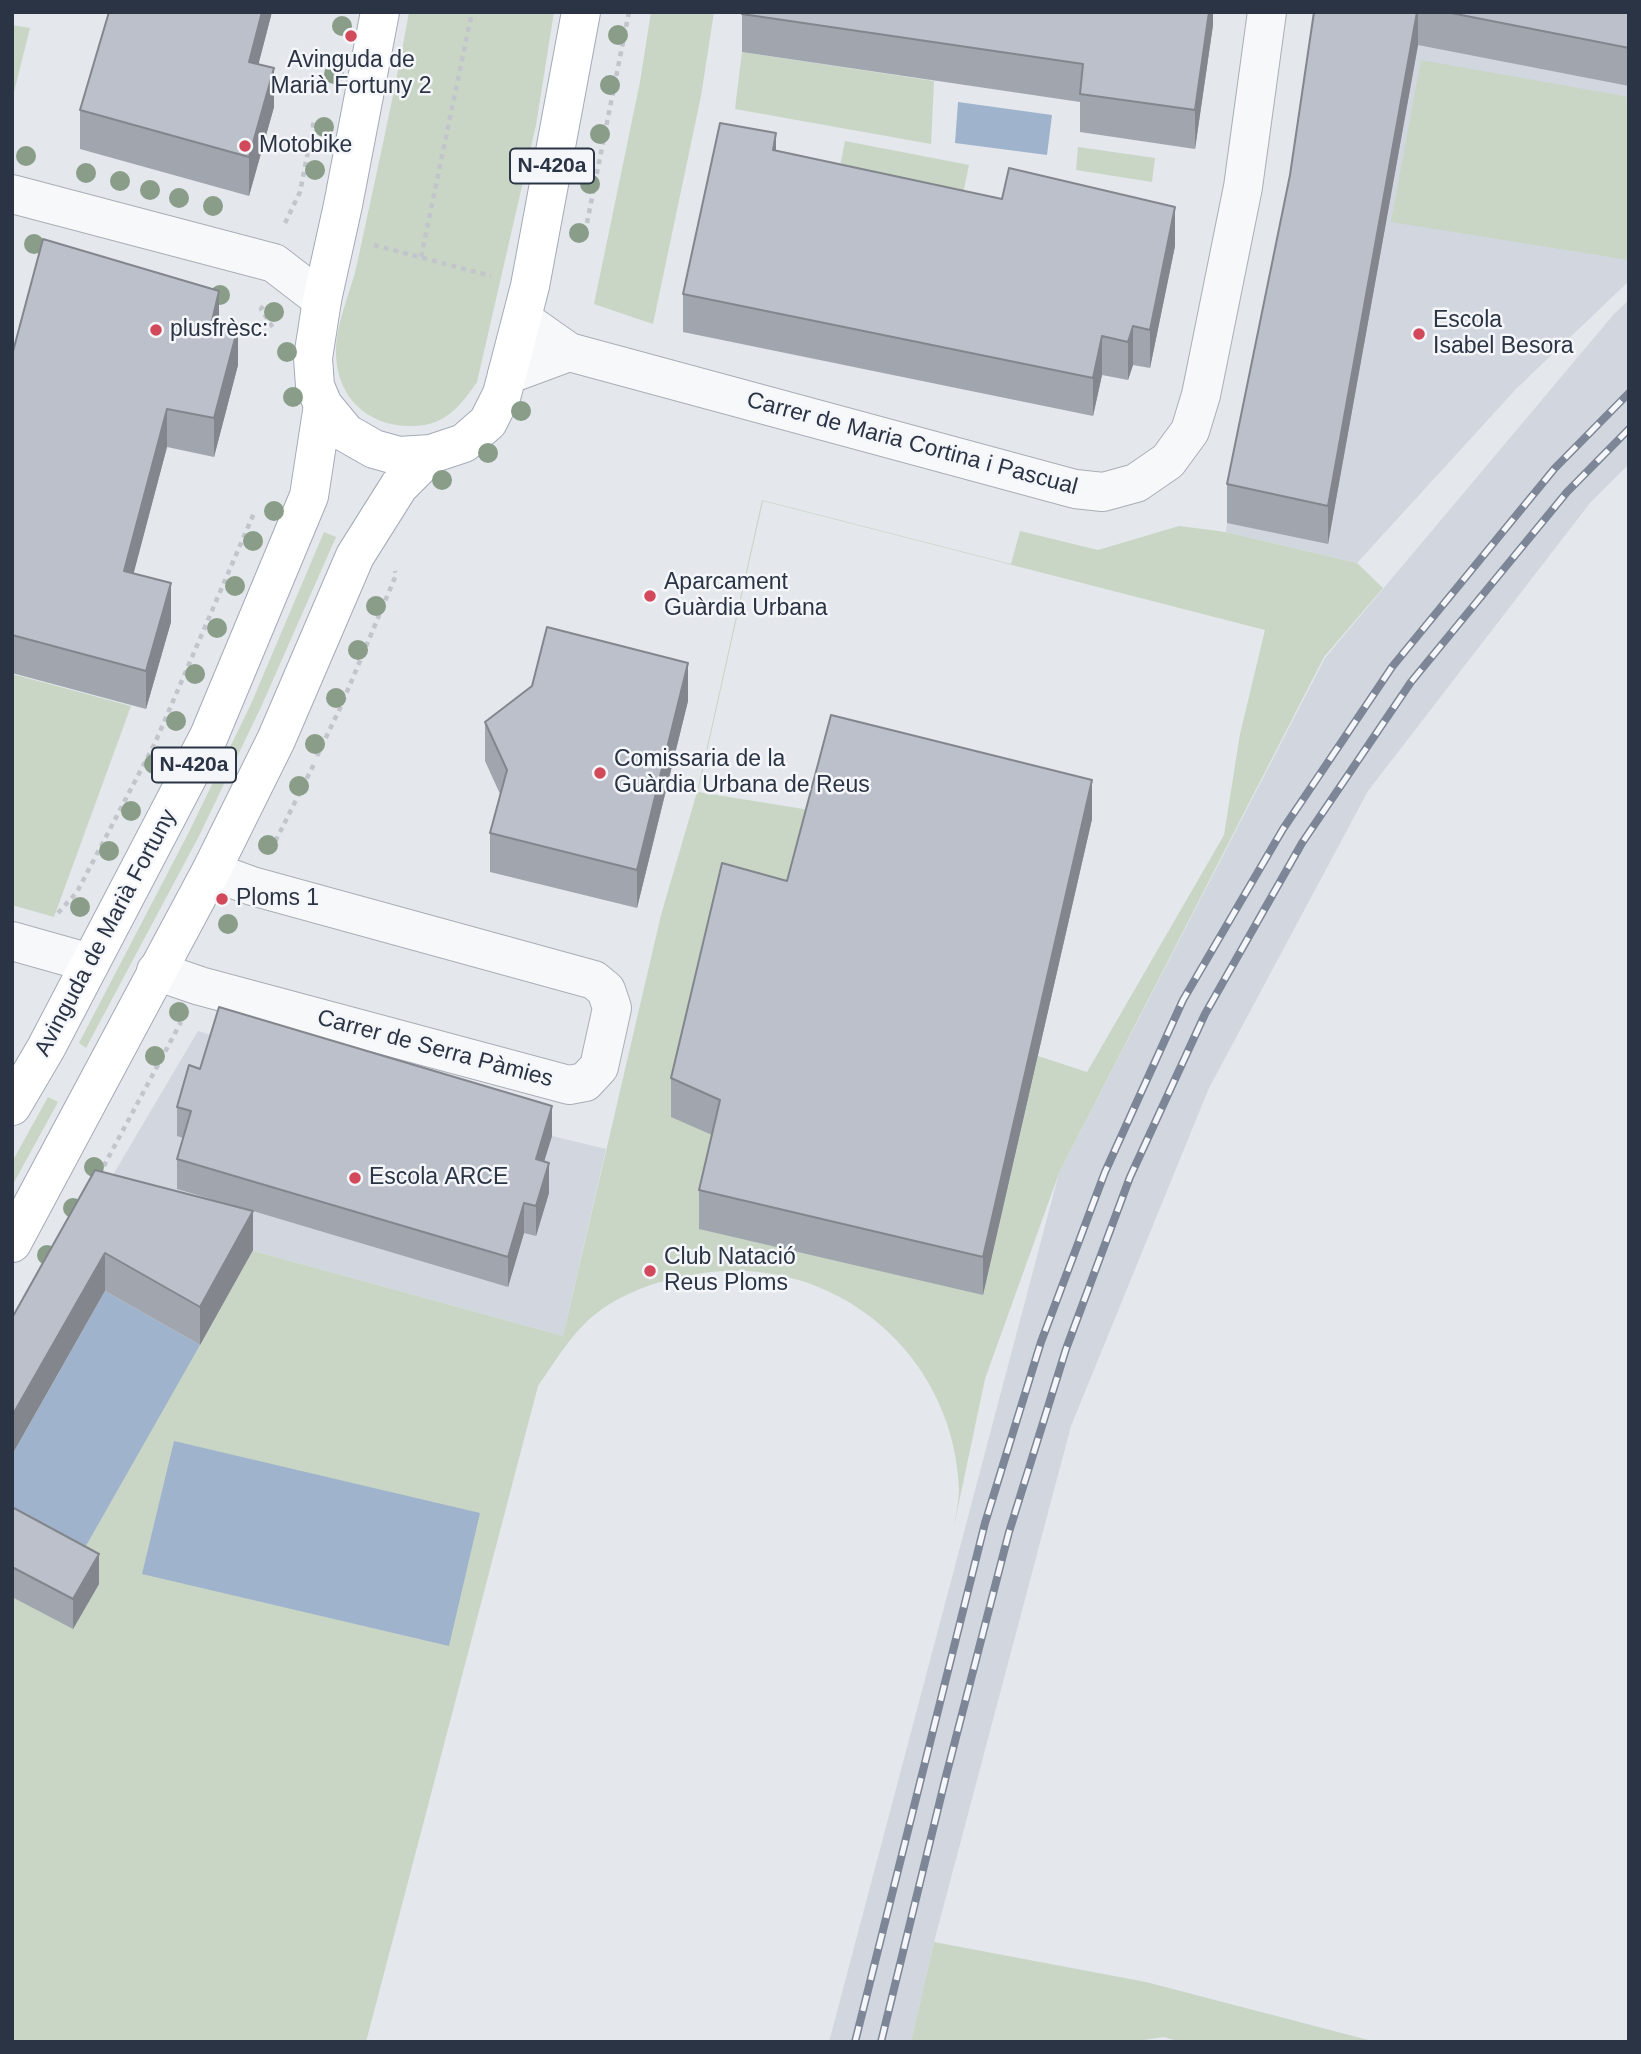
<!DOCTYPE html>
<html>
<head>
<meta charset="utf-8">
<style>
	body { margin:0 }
	#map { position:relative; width:1641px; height:2054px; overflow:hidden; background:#e4e7ec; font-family:Arial,sans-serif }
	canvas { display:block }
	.frame { position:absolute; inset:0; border:14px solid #2b3445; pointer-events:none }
</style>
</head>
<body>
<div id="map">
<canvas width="1641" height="2054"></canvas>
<div class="frame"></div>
</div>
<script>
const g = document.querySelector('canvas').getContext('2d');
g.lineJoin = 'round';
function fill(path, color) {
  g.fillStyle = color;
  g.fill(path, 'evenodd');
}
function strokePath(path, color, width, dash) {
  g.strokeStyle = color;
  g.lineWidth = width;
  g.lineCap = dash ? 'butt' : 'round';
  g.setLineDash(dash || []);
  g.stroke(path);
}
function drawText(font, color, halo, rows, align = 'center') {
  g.font = font + ' Arial,sans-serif';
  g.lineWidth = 5;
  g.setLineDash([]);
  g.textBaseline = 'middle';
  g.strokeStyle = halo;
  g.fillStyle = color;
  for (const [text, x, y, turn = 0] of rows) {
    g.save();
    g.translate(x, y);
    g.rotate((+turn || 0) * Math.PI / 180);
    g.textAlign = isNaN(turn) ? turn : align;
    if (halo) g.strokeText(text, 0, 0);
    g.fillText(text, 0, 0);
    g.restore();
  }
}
fill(new Path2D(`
	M1629,12v269l-112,107 -160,175 -131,-31 1,-9 63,-309 27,-190z
	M1629,300v164l-39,39 -222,288 -159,297 -138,338 -137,516 -23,100h-82l230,-869 266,-515 289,-344z
	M198,1031l354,105 54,13 -43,187 -469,-129z`), '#d2d6de');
fill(new Path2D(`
	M409,12h145l-18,113 -59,257c-16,23 -31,43 -62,44 -45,2 -79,-27 -79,-74 0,-30 15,-60 21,-88 18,-84 37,-168 52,-252z
	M651,12h63l-13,84 -48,228 -59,-20 46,-222z
	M12,25l18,3 -18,72z
	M742,52l192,29 -3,63 -196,-35z
	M1421,60l208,37v163l-238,-38z
	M845,141l124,24 -13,62 -123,-25z
	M1078,147l77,11 -3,24 -76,-12z
	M762,500l249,64 9,-33 78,19 81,-24 47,6 131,31 26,25 -59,69 -265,516 -74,206 -31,147c2,-12 5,-25 5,-37 -5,-137 -128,-238 -262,-215 -36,6 -69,16 -99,38 -25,19 -42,48 -60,74l-172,656h-354v-535l74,39 166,-296 -158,-43 469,129 98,-421 36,-123zM763,501l502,129 -25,104 -16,101 -137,237 -49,-16 -55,239 -263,-157 96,-327 -118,-19z
	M324,532l12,5 -75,170 -62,129 -113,212 -7,-5 110,-211 62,-128z
	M12,674l119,32 -77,211 -42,-12z
	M48,1097l10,5 -46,84v-24z
	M934,1942l212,40 230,60h-195l-17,-5 -34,5h-219z`), '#c9d6c5');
fill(new Path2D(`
	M958,102l94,13 -5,40 -92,-12z
	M105,1291l95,54 -114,201 -74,-39v-52z
	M174,1441l306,72 -31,133 -307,-72z`), '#9fb4cc');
const minor = new Path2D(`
	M12,194l262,69 48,37
	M522,319l47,33 506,137 28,3 33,-9 32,-22 22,-30 11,-36 42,-208 24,-175
	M507,375l62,-23
	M12,941l78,22
	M156,971l44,15 369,99 16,-3 14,-15 13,-59 -6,-18 -12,-10 -342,-94 -41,-15`);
const major = new Path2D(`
	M380,12l-37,193 -21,95 -9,58 2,28 8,19 23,28 28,16 25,7 32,-2 33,-11 24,-21 14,-28 28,-108 51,-274
	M12,1106l34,-58 163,-312 100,-240 14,-91
	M12,1243l199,-372 65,-131 79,-184 44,-70 32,-32`);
strokePath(minor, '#a9aeb7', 40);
strokePath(major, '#a3abb8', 40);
strokePath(new Path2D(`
	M285,223l15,-31 14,-71
	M587,223l42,-211
	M374,245l117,31
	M421,257l51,-245
	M263,306l-2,3 14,22
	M317,756l24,-50 55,-131 -1,-4
	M271,850l43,-86
	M58,913l19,-21 78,-149 99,-230 2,-1
	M99,1175l82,-153`), '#c2c5cb', 4.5, [5, 5]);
strokePath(minor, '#f7f8fa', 38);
strokePath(major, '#fff', 38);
const rail = new Path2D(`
	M855,2042l130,-519 56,-181 64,-170 78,-172 100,-171 109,-162 163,-199 74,-75
	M881,2042l65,-266 63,-244 57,-183 64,-172 75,-163 97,-171 109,-161 156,-190 62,-63`);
strokePath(rail, '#7d8696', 8);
strokePath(rail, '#f4f6f9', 5, [16]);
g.fillStyle = '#899d89';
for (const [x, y] of [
	[342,26],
	[618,35],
	[334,74],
	[610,85],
	[324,127],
	[600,134],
	[26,156],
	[315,170],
	[86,173],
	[120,181],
	[590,184],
	[150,190],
	[179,198],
	[213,206],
	[579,233],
	[34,244],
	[220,295],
	[274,312],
	[287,352],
	[293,397],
	[521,411],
	[488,453],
	[442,480],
	[274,511],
	[253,541],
	[235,586],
	[376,606],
	[217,628],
	[358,650],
	[195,674],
	[336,698],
	[176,721],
	[315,744],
	[154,764],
	[299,786],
	[131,811],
	[268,845],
	[109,851],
	[80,907],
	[228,924],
	[179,1012],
	[155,1056],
	[94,1167],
	[73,1208],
	[47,1255]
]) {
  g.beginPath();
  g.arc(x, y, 10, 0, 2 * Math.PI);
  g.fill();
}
fill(new Path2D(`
	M109,12h163l-14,52 16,43 -25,89 -169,-47v-39z
	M742,12h471v13l-18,124 -115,-17v-30l-338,-50z
	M1314,12h315v74l-211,-41 -90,499 -101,-21v-39l63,-309z
	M776,151l399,95 -25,122 -17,-3 -5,15 -26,-5 -9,41 -410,-84v-38z
	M219,323l19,42 -24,92 -47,-10 -34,127 38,48 -25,87 -134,-36v-318z
	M688,701l-51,207 -147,-36v-39l10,-39 -15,-33v-39z
	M1092,819l-109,476 -284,-66v-39l13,-55 -41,-18v-39l116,-197z
	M200,1069l352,67 -8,25 5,32 -13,43 -12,-3 -16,54 -255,-76v39l-53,95 -95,-54 -10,-121 156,41 -74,-22v-30l6,-21 -6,-2v-29z
	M12,1507l87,77 -26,45 -61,-32z`), '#a1a5ae');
fill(new Path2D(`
	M262,12h10l-23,89v-39z
	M1209,12h4v13l-18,124v-39z
	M1417,12h1v33l-90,499v-38z
	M274,68v39l-25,89v-39z
	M776,133v38l-3,-21z
	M1175,207v39l-25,122v-38z
	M219,291v38l-7,-8z
	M1133,326v39l-5,15v-38z
	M238,327v38l-24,92v-39z
	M1102,336v39l-9,41v-38z
	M167,409v38l-43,163v-39z
	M171,583v39l-25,87v-38z
	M688,663v38l-51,207v-38z
	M1092,780v39l-109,476v-38z
	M552,1106v30l-16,52v-29z
	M549,1163v30l-13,43v-30z
	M524,1203v30l-16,54v-30z
	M253,1211v39l-53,95v-38z
	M105,1253v38l-93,164v-39z
	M99,1554v30l-26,45v-30z`), '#83868d');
const building = new Path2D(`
	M109,12h153l-13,50 25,6 -25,89 -169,-47z
	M742,12h467l-14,98 -115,-16 3,-30 -341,-50z
	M1314,12h103l-89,494 -101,-22 63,-309z
	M1446,12h183v36z
	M720,123l56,10 -3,17 229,49 7,-31 166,39 -25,123 -17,-4 -5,16 -26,-6 -9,42 -410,-84z
	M43,239l176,52 -7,30 26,6 -24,91 -47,-9 -43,162 47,12 -25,88 -134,-36v-280z
	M547,627l141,36 -51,207 -147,-37 17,-63 -22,-48 47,-36z
	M831,715l261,65 -109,477 -284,-67 21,-90 -49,-22 51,-215 65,18z
	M219,1007l333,99 -16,53 13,4 -13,43 -12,-3 -16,54 -331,-98 14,-48 -14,-4 12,-42 11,4z
	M95,1170l158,41 -53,96 -95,-54 -93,163v-98z
	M12,1507l87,47 -26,45 -61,-32z`);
fill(building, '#bbc0ca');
strokePath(building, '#83868d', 2);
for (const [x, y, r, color] of [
	[351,36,7,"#d1495b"],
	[245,146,7,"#d1495b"],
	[156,330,7,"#d1495b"],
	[1419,334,7,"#d1495b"],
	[650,596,7,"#d1495b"],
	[600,773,7,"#d1495b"],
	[222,899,7,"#d1495b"],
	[355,1178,7,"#d1495b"],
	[650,1271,7,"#d1495b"]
]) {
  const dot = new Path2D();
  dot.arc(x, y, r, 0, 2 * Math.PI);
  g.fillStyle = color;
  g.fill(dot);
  strokePath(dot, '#f4f6f9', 2.5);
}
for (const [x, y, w] of [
	[552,166,84],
	[194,765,84]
]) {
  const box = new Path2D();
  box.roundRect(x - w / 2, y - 17.5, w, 35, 5);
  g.fillStyle = '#f4f6f9';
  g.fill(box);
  strokePath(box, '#2b3445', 2);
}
drawText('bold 21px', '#2b3445', null, [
	["N-420a",552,166],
	["N-420a",194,765]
]);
drawText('23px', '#2b3445', '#f4f6f9', [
	["Avinguda de",351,61,"center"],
	["Marià Fortuny 2",351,87,"center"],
	["Motobike",259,146],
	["Escola",1433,321],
	["Isabel Besora",1433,347],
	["plusfrèsc:",170,330],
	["Aparcament",664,583],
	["Guàrdia Urbana",664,609],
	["Comissaria de la",614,760],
	["Guàrdia Urbana de Reus",614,786],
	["Ploms 1",236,899],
	["Escola ARCE",369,1178],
	["Club Natació",664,1258],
	["Reus Ploms",664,1284]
], 'left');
drawText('23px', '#2b3445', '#f4f6f9', [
	["Carrer de Maria Cortina i Pascual",912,444,15],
	["Avinguda de Marià Fortuny",106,933,-62],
	["Carrer de Serra Pàmies",435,1049,15]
]);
</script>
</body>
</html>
